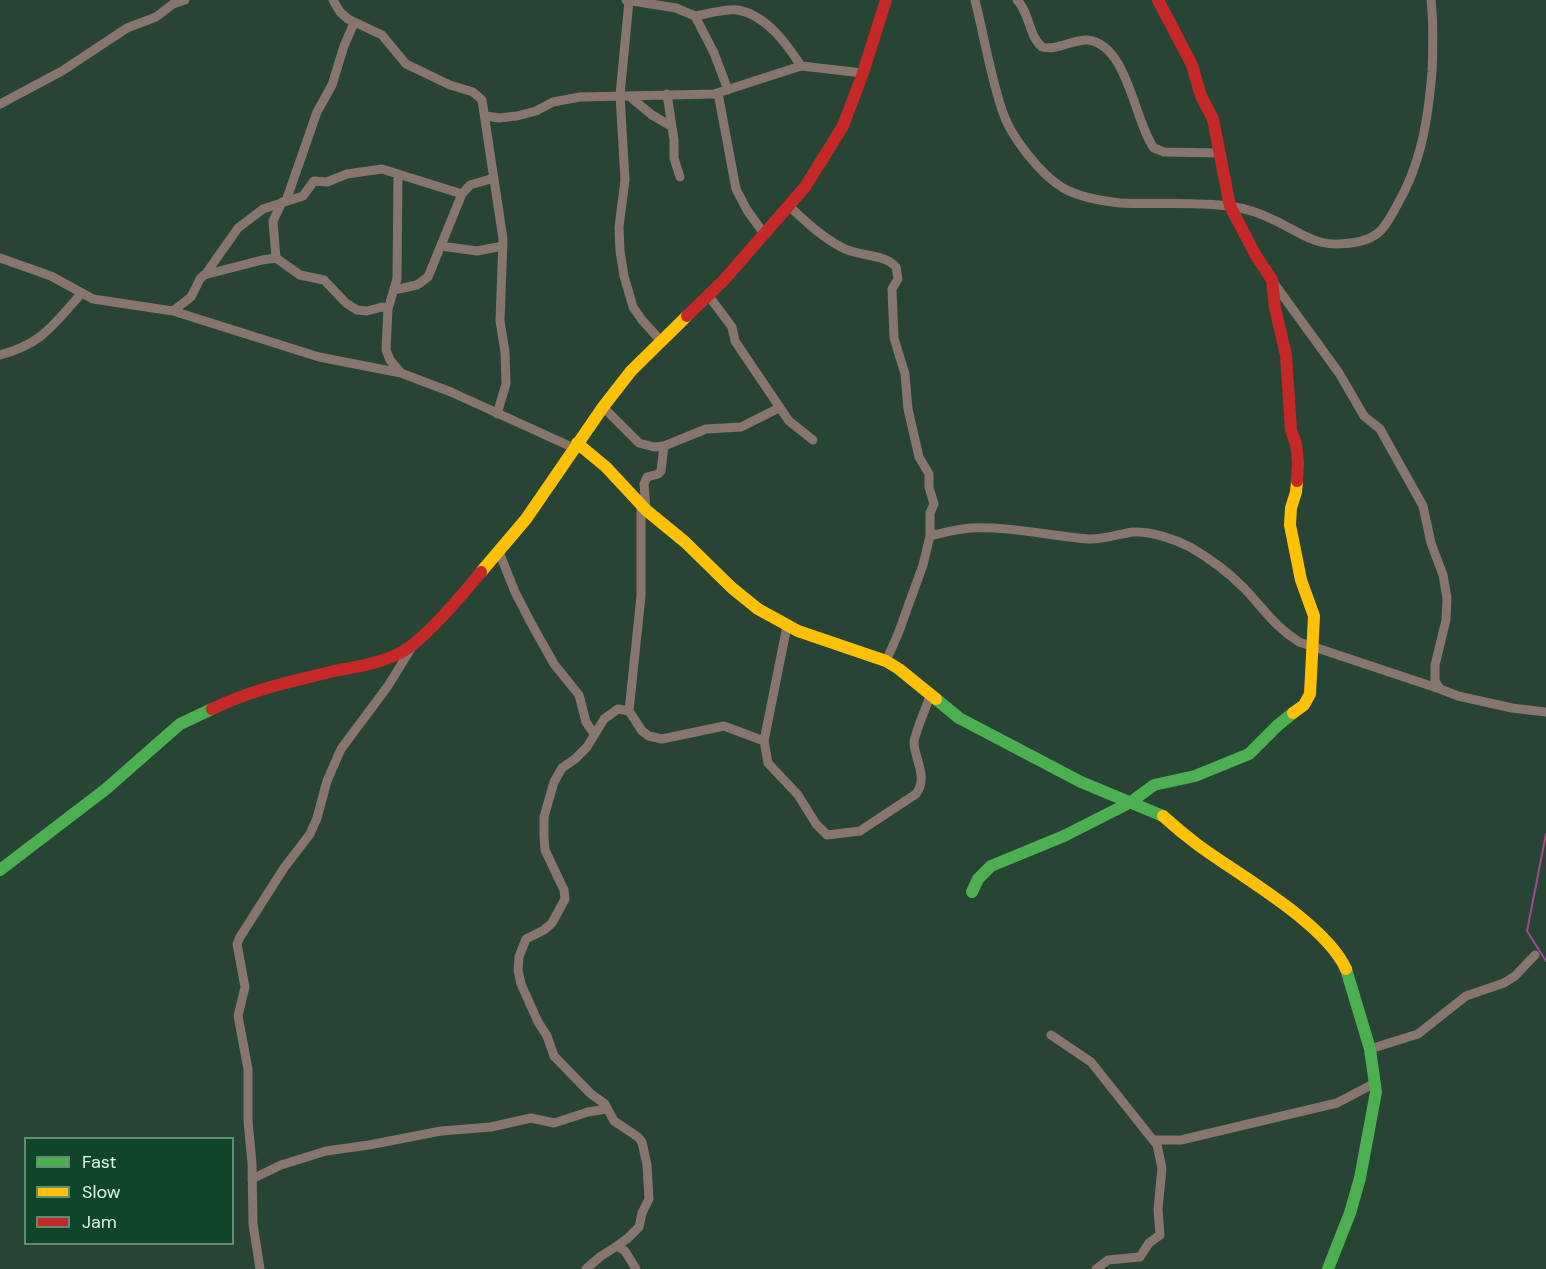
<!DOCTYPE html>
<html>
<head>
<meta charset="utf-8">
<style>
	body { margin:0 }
	#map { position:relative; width:1546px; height:1269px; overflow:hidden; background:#284434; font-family:"DM Sans",sans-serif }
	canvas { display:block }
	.legend { position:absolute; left:24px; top:1137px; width:210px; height:108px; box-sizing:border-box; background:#0f4528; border:2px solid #618d74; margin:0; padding:8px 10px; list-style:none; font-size:18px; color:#ddf8e5 }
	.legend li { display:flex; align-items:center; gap:12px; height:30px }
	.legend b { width:30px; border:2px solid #618d74 }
</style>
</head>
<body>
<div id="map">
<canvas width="1546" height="1269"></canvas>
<ul class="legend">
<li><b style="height:8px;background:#4caf50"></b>Fast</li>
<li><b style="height:8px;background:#ffc107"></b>Slow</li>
<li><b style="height:8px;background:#c62828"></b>Jam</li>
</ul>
</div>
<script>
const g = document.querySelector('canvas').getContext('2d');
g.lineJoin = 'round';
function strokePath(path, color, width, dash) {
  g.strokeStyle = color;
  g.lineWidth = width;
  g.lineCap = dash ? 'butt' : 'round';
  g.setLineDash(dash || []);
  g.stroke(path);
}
strokePath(new Path2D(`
	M1546,834l-19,97 19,30`), '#a24993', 2);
strokePath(new Path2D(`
	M333,0l7,12 8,7 34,16 24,29 44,21 23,7 9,8 21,139 -3,82 5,31 1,32 -9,30
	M626,0l50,8 19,8 19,37 14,37
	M975,0c9,36 15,74 27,110 8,26 38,64 61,78 16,9 39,13 57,15 36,2 73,-2 109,3 16,2 33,8 47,15 19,9 37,23 59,23 13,0 32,-2 43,-11 8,-6 13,-17 18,-26 25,-42 32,-87 36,-135 1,-24 2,-47 -1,-72
	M1017,0c13,13 11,35 25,47 16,4 31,-8 46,-7 40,5 46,81 66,108l10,4 56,1
	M629,1l-9,94 5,85 -6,47 1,24 4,25 9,31 9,13 19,21
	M695,16c13,-2 30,-8 43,-6 28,5 49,34 63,56
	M718,93l18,96 11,21 18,25
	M667,94l7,46v18l6,19
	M629,96l23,19 19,11
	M0,104l62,-33 65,-43 29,-11 17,-13 12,-4
	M486,116l13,2 18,-2 19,-5 17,-9 27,-5 134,-3 87,-28 62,7
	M286,201l31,-89 15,-27 12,-39 10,-23
	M790,207c16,15 33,31 53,41 17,9 40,5 53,19l2,12 -6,10 2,49 11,36 3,35 11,48 10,17v13l5,17 -4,9v23l-7,29 -25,69 -12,27
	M441,246l36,5 26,-5
	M0,258l51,18 42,23 80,12 146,46 82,16 50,19 123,56
	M276,258l-3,-37 9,-19
	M205,275l33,-47 25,-19 40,-13 11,-15 13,1 20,-8 35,-5 80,25
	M1273,282l66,91 25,43 16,13 43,77 8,37 12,32 4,23 -1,22 -11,45v16l5,8 18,7 54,12 34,4
	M394,290l23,-5 11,-8 34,-83 8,-9 24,-7
	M708,295l24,32 3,14 6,9 48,71 24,19
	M388,309l9,-30 1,-105
	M173,311l18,-14 9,-18 4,-4 58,-15 14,-2 24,17 24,5 22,23 11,7 10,1 15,-4 6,2 -2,41 4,10 11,13
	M0,355c43,-12 52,-29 81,-61
	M603,407l36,36 15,4 10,-1 42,-17 35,-2 38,-19
	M646,510l-2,-26 3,-7 11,-3 3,-3 3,-25
	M930,536c13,-3 27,-7 40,-8 40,-2 79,8 118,11 15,1 30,-5 45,-7 18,-1 41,7 57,15 19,11 39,26 54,41 19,20 31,39 55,54l141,47
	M499,552l16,40 16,31 23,41 25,31 7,27 8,12
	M787,626l-23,115 4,22 30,32 18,29 11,11 33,-4 56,-37c12,-16 0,-32 -2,-50 -1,-8 13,-37 16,-49
	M629,711l12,-115v-90
	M1051,1035l40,27 66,83 5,23 -4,41 2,26 -11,8 -9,14 -32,3 -12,9
	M1370,1049l48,-15 48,-38 38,-13 11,-7 20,-21
	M1153,1140h28l156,-37 38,-20
	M252,1179l29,-14 45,-14 43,-6 72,-14 50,-4 40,-9 23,5 34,-11 19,-3
	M617,1246l11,-8 11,-11 3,-14 7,-14 -2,-34 -5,-23 -4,-5 -24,-16 -9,-17 -14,-10 -37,-38 -7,-20 -9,-14 -17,-38 -3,-14 1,-13 7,-18 18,-9 8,-7 13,-24 -1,-9 -19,-40 -1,-13v-20l10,-35 8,-14 13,-9 12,-12 17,-28 14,-10 11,2 13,20 7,5 13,3 62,-13 40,15
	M260,1269l-7,-45 -1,-61 -4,-42v-52l-10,-53 7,-29 -8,-43 3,-7 44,-69 26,-34 7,-16 10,-37 14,-32 47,-63 24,-39
	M586,1269l15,-13 16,-10 8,5 11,18`), '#87756e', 9);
strokePath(new Path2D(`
	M936,699l23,19 122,64 82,34
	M0,870l106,-81 74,-65 32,-15
	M972,892l6,-13 13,-13 73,-30 67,-34 23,-17 41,-9 54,-22 28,-28 16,-13
	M1328,1269l22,-56 10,-35 16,-86 -6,-43 -24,-80`), '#4caf50', 12);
strokePath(new Path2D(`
	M577,443l29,24 40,43 39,32 47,46 26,21 40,22 88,30 13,8 37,30
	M481,572l45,-53 77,-112 28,-36 56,-55
	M1293,713l11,-8 6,-11 4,-78 -13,-36 -11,-55 1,-17 5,-16 1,-11
	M1163,816c11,10 23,20 35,29 42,31 127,78 148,124`), '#ffc107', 12);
strokePath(new Path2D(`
	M1158,0l34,65 9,31 12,23 17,87 25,48 17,26 3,28 11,47 5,75 5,14 2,18 -1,19
	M687,316l37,-36 81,-93 38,-61 20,-53 23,-73
	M212,709c41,-20 78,-27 122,-38 22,-4 47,-8 66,-18 24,-12 63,-59 81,-81`), '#c62828', 12);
</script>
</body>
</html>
